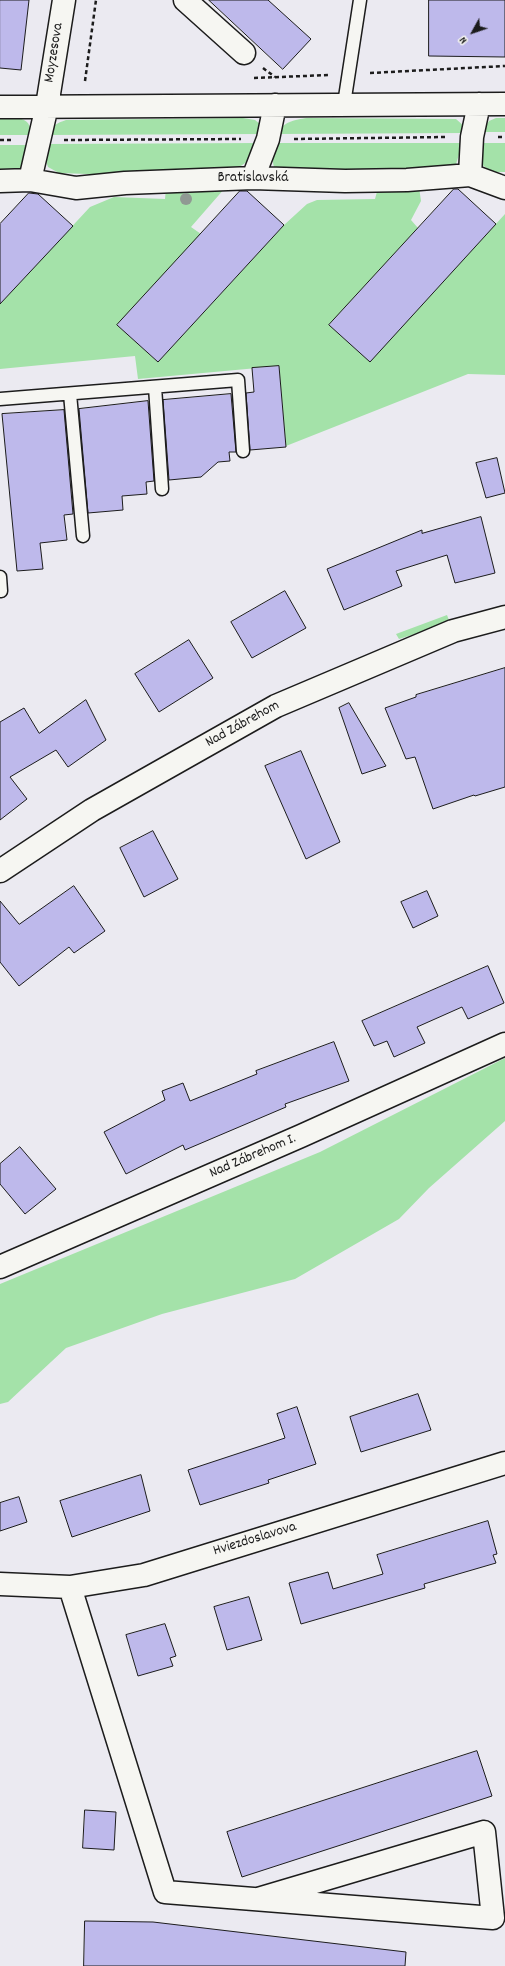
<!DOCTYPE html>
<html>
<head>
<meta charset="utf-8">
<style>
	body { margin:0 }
	#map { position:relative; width:505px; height:1966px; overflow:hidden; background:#ebeaf1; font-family:Dekko,sans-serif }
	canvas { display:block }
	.north { position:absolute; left:453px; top:12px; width:40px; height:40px; -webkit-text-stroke:3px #f6f6f2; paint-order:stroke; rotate:230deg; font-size:11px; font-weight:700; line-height:16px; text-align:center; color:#1c1c1c }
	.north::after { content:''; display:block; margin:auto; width:14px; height:18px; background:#1c1c1c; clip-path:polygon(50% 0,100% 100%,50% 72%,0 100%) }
</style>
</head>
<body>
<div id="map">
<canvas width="505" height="1966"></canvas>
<div class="north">N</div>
</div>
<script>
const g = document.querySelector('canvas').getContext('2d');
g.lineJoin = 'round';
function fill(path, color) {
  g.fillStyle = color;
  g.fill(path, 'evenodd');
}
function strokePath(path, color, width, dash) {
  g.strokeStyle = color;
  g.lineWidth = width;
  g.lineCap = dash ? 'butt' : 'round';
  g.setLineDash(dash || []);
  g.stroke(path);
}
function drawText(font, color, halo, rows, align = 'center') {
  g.font = font + ' Dekko,sans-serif';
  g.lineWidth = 3;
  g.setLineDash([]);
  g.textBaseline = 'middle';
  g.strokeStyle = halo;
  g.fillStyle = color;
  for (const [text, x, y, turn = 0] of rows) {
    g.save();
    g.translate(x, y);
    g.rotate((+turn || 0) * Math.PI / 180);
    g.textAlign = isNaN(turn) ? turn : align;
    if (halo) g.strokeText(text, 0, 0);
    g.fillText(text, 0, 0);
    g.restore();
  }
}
fill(new Path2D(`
	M243,118l12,2 5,4v10l-211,1c2,-9 8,-12 17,-15z
	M307,118l149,1 9,8 -1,6 -186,1c5,-13 17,-14 29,-16z
	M496,118h9v14h-23l7,-11z
	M0,119c16,0 31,-5 31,16h-31z
	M259,143c-5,12 -10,19 -22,25l-92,8 -86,-3 -11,-6 -3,-9 3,-14z
	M278,143h182l2,2 -6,19 -15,6 -165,2c-5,-10 -4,-20 2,-29z
	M479,143h26v29h-13l-14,-10z
	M0,145h31l-7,24 -24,8z
	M419,187l2,14 -10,19 7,8 -89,97 41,36 135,-147v161l-37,-1 -182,72 -7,-80 -141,13 -3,-23 -135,13v-65l90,-97 24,-10 51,2 1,-11h59l-34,39 10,7 -84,91 41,37 126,-137 23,-21 10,-4 58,-1 3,-11z
	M447,615l3,8 -51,16 -3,-5z
	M505,1058v63l-76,67 -30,31 -104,60 -133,35 -96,34 -58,54 -8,2v-120l320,-132z`), '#a4e2a9');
const building = new Path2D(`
	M0,0h29l-8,70 -21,-2z
	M209,0h59l43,39 -28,30z
	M429,0h76v57l-76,-1z
	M454,189h4l38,35 -126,138 -41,-37z
	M240,191h7l37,34 -126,137 -41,-37z
	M29,193l9,1 35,32 -73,78v-80z
	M279,366l7,81 -36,3 -4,-57 8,-1 -2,-24z
	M231,394l5,58h-7l1,9 -12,1 -17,15 -32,3 -6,-80z
	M148,401l6,80 -8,1 1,12 -25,2 1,14 -35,3 -9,-104z
	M64,410l9,104 -9,1 3,25 -27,3 3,26 -26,2 -15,-157z
	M497,458l8,35 -19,5 -10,-35z
	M481,517l14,56 -40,10 -8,-28 -51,16 6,15 -58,24 -17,-41 95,-39v3z
	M285,591l21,37 -54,30 -21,-36z
	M189,640l24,38 -54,34 -24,-38z
	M505,668v119l-30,9 -1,-1 -41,14 -18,-52 -9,2 -21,-51 31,-11v-2z
	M86,700l20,40 -38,27 -12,-17 -46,27 17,22 -27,21v-98l24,-14 15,25z
	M349,703l37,63 -24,8 -23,-66z
	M301,751l39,91 -34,17 -41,-93z
	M153,831l25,48 -34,18 -24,-49z
	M74,886l31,45 -31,22 -5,-6 -50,39 -19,-24v-61l19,23z
	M427,891l11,25 -25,12 -12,-26z
	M488,966l16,37 -36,16 -6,-12 -45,20 8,16 -31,14 -7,-16 -13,5 -12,-25z
	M334,1042l15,39 -64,23 1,3 -101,43 -2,-5 -57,29 -22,-42 61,-32 -3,-9 21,-8 7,18 67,-27 -1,-3z
	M20,1147l36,42 -31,25 -25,-30v-20z
	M418,1394l13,36 -70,22 -11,-35z
	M297,1407l19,57 -48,16 1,3 -69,22 -12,-35 97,-32 -8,-24z
	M141,1475l9,36 -78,26 -12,-36z
	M19,1497l8,25 -27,9v-28z
	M488,1521l9,33 -4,1 3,8 -72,21 1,4 -124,36 -12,-41 39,-11 5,17 50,-15 -6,-19z
	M249,1597l13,43 -35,10 -13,-43z
	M165,1624l11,32 -6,2 3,8 -35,10 -12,-41z
	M477,1751l15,45 -250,81 -15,-45z
	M85,1810l31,2 -2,38 -31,-2z
	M85,1921l68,1 253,30 -1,14h-321z`);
fill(building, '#beb9eb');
strokePath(building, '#1c1c1c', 1);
const service = new Path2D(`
	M344,104l16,-104
	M155,387l7,102
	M70,394l13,142
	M0,399l238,-19 5,71
	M0,577l1,14`);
const minor = new Path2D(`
	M185,0l59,53
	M0,107l505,-3
	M470,175l2,-38 7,-33
	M253,178l15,-39 7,-34
	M30,180l17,-74 17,-106
	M0,181l30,-1 46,8 49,-5 128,-5 92,3 62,-1 63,-5 35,13
	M0,871l92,-61 184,-104 177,-75 52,-14
	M0,1267l301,-131 204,-92
	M0,1584l70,3 74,-12 361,-112
	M70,1587l95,305 328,26 -9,-86 -226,67`);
strokePath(service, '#1c1c1c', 15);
strokePath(minor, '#1c1c1c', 25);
strokePath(new Path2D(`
	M263,68l12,9
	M370,73l135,-7
	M254,78l75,-3
	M85,81l11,-81
	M498,137h7
	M294,139l153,-2
	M0,140h13
	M64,140l177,-1`), '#1c1c1c', 2.5, [4, 3]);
strokePath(service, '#f6f6f2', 12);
strokePath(minor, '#f6f6f2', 22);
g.fillStyle = '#909993';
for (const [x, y] of [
	[186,199]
]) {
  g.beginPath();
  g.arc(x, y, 6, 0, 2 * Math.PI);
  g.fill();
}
drawText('15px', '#1c1c1c', '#f6f6f2', [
	["Moyzesova",55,53,-81],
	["Bratislavská",253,179],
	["Nad Zábrehom",243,725,-29],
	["Nad Zábrehom I.",253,1157,-23],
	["Hviezdoslavova",255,1540,-17]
]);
</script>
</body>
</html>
